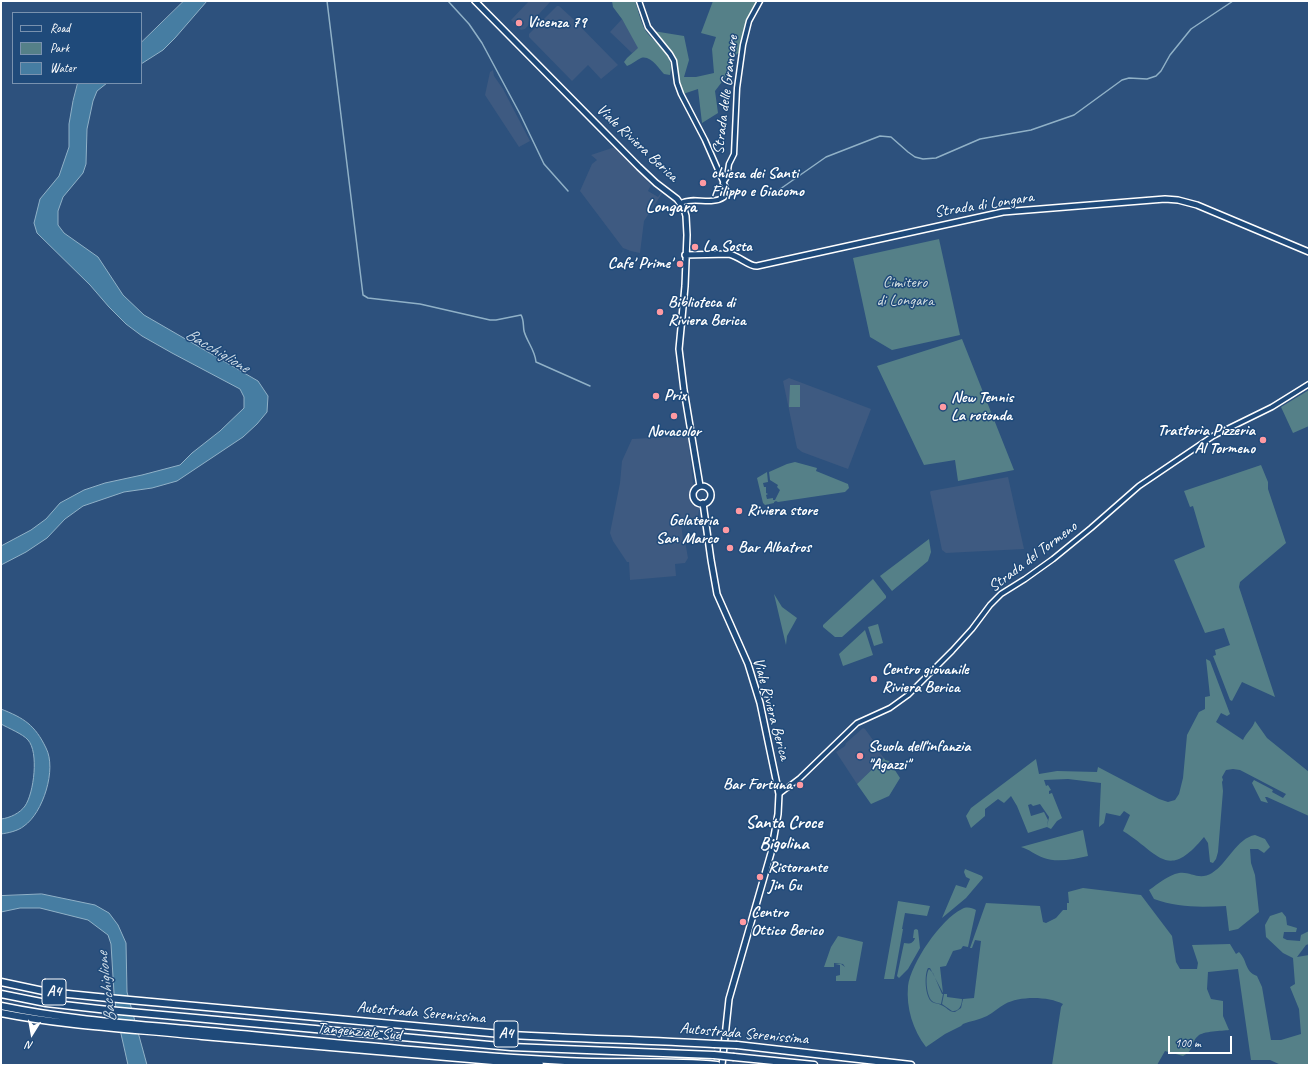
<!DOCTYPE html>
<html>
<head>
<meta charset="utf-8">
<style>
	body { margin:0 }
	#map { position:relative; width:1310px; height:1066px; overflow:hidden; background:#2d517d; font-family:Caveat,sans-serif }
	canvas { display:block }
	.frame { position:absolute; inset:0; border:2px solid #fff; pointer-events:none }
	.legend { position:absolute; left:12px; top:12px; width:130px; height:72px; box-sizing:border-box; background:#1f4a7a; border:1px solid #7992af; margin:0; padding:5px 7px; list-style:none; font-size:12px; color:#fff }
	.legend li { display:flex; align-items:center; gap:8px; height:20px }
	.legend b { width:20px; border:1px solid #7992af }
	.north { position:absolute; left:12px; top:1014px; width:40px; height:40px; -webkit-text-stroke:3px #1f4a7a; paint-order:stroke; rotate:191deg; font-size:11px; font-weight:700; line-height:16px; text-align:center; color:#fff }
	.north::after { content:''; display:block; margin:auto; width:14px; height:18px; background:#fff; clip-path:polygon(50% 0,100% 100%,50% 72%,0 100%) }
	.scale { position:absolute; left:1168px; top:1036px; width:64px; height:18px; box-sizing:border-box; border:2px solid #fff; border-top:0; padding-left:5px; font-size:12px; line-height:14px; white-space:nowrap; color:#fff; -webkit-text-stroke:3px #1f4a7a; paint-order:stroke }
</style>
</head>
<body>
<div id="map">
<canvas width="1310" height="1066"></canvas>
<div class="frame"></div>
<ul class="legend">
<li><b style="height:5px;background:#1f4a7a"></b>Road</li>
<li><b style="height:11px;background:#558088"></b>Park</li>
<li><b style="height:11px;background:#467da2"></b>Water</li>
</ul>
<div class="north">N</div>
<div class="scale">100 m</div>
</div>
<script>
const g = document.querySelector('canvas').getContext('2d');
g.lineJoin = 'round';
function fill(path, color) {
  g.fillStyle = color;
  g.fill(path, 'evenodd');
}
function strokePath(path, color, width, dash) {
  g.strokeStyle = color;
  g.lineWidth = width;
  g.lineCap = dash ? 'butt' : 'round';
  g.setLineDash(dash || []);
  g.stroke(path);
}
function drawText(font, color, halo, rows, align = 'center') {
  g.font = font + ' Caveat,sans-serif';
  g.lineWidth = 3;
  g.setLineDash([]);
  g.textBaseline = 'middle';
  g.strokeStyle = halo;
  g.fillStyle = color;
  for (const [text, x, y, turn = 0] of rows) {
    g.save();
    g.translate(x, y);
    g.rotate((+turn || 0) * Math.PI / 180);
    g.textAlign = isNaN(turn) ? turn : align;
    if (halo) g.strokeText(text, 0, 0);
    g.fillText(text, 0, 0);
    g.restore();
  }
}
fill(new Path2D(`
	M529,1h22l-26,28 -4,1 -10,-10z
	M557,6h2l11,10 48,49 -17,14 -13,-14 -16,16 -43,-44v-3z
	M622,19l17,29 -7,5 -22,-21z
	M493,70l1,6 9,13 27,52 -11,6 -34,-52 5,-23z
	M615,147l32,31v3l4,4 -3,6 10,6 4,-6 1,1 -19,29 -4,32 -9,-2 -8,-3 -43,-57 12,-27 5,-4 -6,-5z
	M789,378l82,31 -23,60 -46,-17 -5,-4 -14,-67z
	M688,436l5,48h2l4,25 -1,8 -17,4 2,20h2l3,17 -3,5 -10,1 1,12 -46,4 -1,-18h-2l-14,-21 -3,-8 10,-50 2,-22 10,-22z
	M1008,477l16,72 -78,4 -4,-3 -12,-58 1,-1z
	M863,728l2,1 16,22 -1,2 4,5 -27,26 -21,-32 9,-6 1,-3z`), '#3e5a81');
fill(new Path2D(`
	M612,1h23c3,9 5,18 9,27 9,16 32,25 26,47l-6,-1c-5,-5 -13,-19 -23,-16 -4,2 -9,6 -14,8l-3,-4 3,-4 11,-10 -16,-29 -9,-12z
	M713,1h47l-11,21 -8,31h-3l-7,7v10l-16,21 3,22 -16,10 -4,-34 -15,5 -5,-12 -6,-29 -19,-22 31,5 5,24 -5,17h12l18,-4 -2,-24 4,-12 -15,-4z
	M939,239l21,96 -68,15 -22,-13 -17,-79z
	M962,339l52,131 -56,11 -3,-21 -31,5 -47,-99z
	M790,385h10v22h-11z
	M1309,390v36l-16,7 -12,-26z
	M795,462l22,6 -1,3 32,13 1,4 -4,4 -67,10 -2,-1 -2,1v1l-9,2 -2,-2 -6,-25 10,-6 1,10 -5,1 1,4h2v6l2,1 -2,1 1,4 6,-1v2h2l5,-10 -3,-3 1,-2 -8,-5 -1,-8 18,-8z
	M1261,465l7,17v7l18,54 -46,39 -1,5 36,110 -33,-15 -10,19 -2,-1 -17,-44 3,-1 -1,-5 15,-5 -6,-17 -19,5 -31,-73 31,-13 -12,-41 -3,1 -6,-16z
	M929,539l2,13 -3,9 -36,30 -12,-15z
	M873,579l13,17v2l-44,39h-7l-12,-10v-2z
	M774,594l8,13 15,11 -10,18 -1,9z
	M878,624l5,19 -9,3 -6,-19z
	M865,630l8,25 -30,11 -4,-12z
	M1206,659l4,2 20,53 -3,2 -6,-3 -5,9 27,18c3,-7 10,-12 12,-19l12,17 42,34v44l-42,-19h-2l3,6 -7,-2 -9,-18 2,-3 19,10 -1,2 11,6 3,-4 -46,-24 -7,-1 -7,1 -4,7 1,3 -1,2 1,9 -5,61 -2,7 -3,4 -3,-1 -2,-19 -4,-6c-37,45 -45,16 -81,-6l7,-16 -6,-4 -4,5 -14,-3 -2,10 -5,4 2,-44 -33,-4 -24,1 2,6 2,-1 3,5 -2,1v3l3,-1 10,25 -5,3 -6,8 -4,-2 2,-10 -9,-13 -7,2 -2,-2 -3,1 3,11 13,-4 4,8 -1,7 -19,6 -11,-27 -6,-10 -7,7 -6,-4 -13,10v7l-14,12 -5,-12 5,-8 65,-49 3,15 18,-3 40,1 1,-5 61,32 9,3 7,-2 4,-6 4,-16 4,-43 12,-23 6,-3v-12l5,-1z
	M884,758l1,2 4,1 11,17 -11,18 -18,8 -14,-20z
	M1083,830l5,26c-14,3 -31,7 -44,2 -9,-3 -15,-9 -23,-11z
	M1255,835l10,4 5,8 -6,6 -6,-4h-8l1,14 4,12 4,37 -21,17 -9,2 -3,-25c-25,1 -48,2 -72,-7l-5,-9c9,-6 19,-15 30,-17 11,-2 20,8 33,0 15,-9 25,-35 43,-38z
	M965,869l17,7 1,2 -17,20 -24,20 14,-33 10,3 4,-9 -4,-2 -2,-5z
	M1083,888l58,7 31,41 4,26 4,7h17l1,-6 -6,-18 38,-1 6,10 3,-2c9,9 5,19 18,24l5,11 9,53h10l20,-6 -2,-25 -9,-22 5,-3 -2,-26 -10,-5 -17,-16 -1,-12 5,-9 12,-4 4,5 1,8 10,3 -1,4h-12l-1,6 4,2 13,1 1,-6 8,-4v13l-3,1 -9,12 12,-2v110h-28l-11,-5h-19l-13,-91 -30,3 -1,17 4,10 12,2v15l6,14c-7,1 -26,1 -31,6 -8,7 -3,14 -15,20l-18,-5 -8,14h-105l9,-58 2,-3c-15,-8 -44,-8 -58,0 -6,3 -12,9 -18,12 -8,4 -17,5 -24,8l-2,2 -16,8 -19,13c-13,-17 -20,-39 -18,-61 3,-23 33,-67 54,-77 5,-3 10,-1 14,1l-8,37 -5,-1 -2,3 -8,2 -7,15 -6,1 3,26 -13,-25h-2c-4,7 -3,29 4,34 3,2 6,1 9,3 6,2 7,7 14,7l6,-4 2,-9 11,-1 7,-57 -6,-1 -3,8h-2l16,-45 54,3 3,16 3,1 10,-5 7,-8h4v-7h2l-1,-11z
	M898,901l32,5 -3,10 -22,-3 -3,16h1l-9,50h-10z
	M916,929l2,1 2,18 -12,21 -9,9 -2,-2 7,-33c5,1 9,1 11,-5h-2l1,-8z
	M838,936l25,6 -7,39h-20v-5l4,-1v-10l-5,-1h6l4,3 -2,-3 -9,-1v4h-10l7,-20z
	M929,969l4,4 9,21h1l-2,10c-3,-1 -7,-1 -9,-3 -6,-6 -7,-26 -3,-32z
	M944,994h3v3l15,2c0,6 -3,13 -10,12l-10,-7z`), '#558088');
const water = new Path2D(`
	M184,1h23l-32,37 -12,12 -22,14v-21z
	M78,83h29l-10,8 -4,10 -6,28 -1,35 -3,9 -20,24 -5,14v14l6,8 34,24 25,38 21,20 114,66 10,15 -1,16 -10,12 -14,13 -66,44 -25,7 -28,4 -41,14 -18,13 -18,19 -21,14 -25,13v-19l30,-16 15,-11 14,-16 24,-13 21,-7 37,-8 38,-10 12,-12 28,-22 24,-23v-11l-4,-8 -68,-36 -30,-17 -16,-12 -17,-17 -19,-22 -53,-52 -3,-10 6,-24 19,-23 10,-29v-23l4,-23z
	M1,709c23,9 34,16 45,39 11,21 -3,65 -22,78 -6,5 -16,7 -23,8v-15c9,-1 19,-6 24,-13 9,-13 14,-54 3,-66 -5,-6 -20,-12 -27,-16z
	M42,894l53,11 14,8 9,12 8,18 1,49 20,73h-19l-11,-49 -3,-23 -3,-49 -3,-9 -20,-15 -48,-12h-20l-19,4v-16z`);
fill(water, '#467da2');
strokePath(water, '#90b1c7', 1);
strokePath(new Path2D(`
	M327,1l36,294 5,3 52,6 70,16h6l25,-5c3,5 2,10 3,16 3,11 11,19 12,31l54,24
	M448,1l21,23 13,19 38,71 24,50 24,27
	M773,194l53,-37 54,-21 11,1 17,15 7,5 8,2 13,-1 44,-19 51,-9 43,-15 48,-35 7,-2 18,1 9,-3 5,-5 9,-16 21,-26 42,-28`), '#90b1c7', 1.5);
const minor = new Path2D(`
	M639,1l9,26 22,27 4,7 3,22 4,11 24,46 21,48 -2,9c-13,9 -30,-1 -43,6
	M723,183l4,-6 2,-13 5,-10 3,-66 6,-43 6,-24 11,-20
	M779,794l21,-16 57,-55 33,-15 18,-13 44,-44 20,-22 18,-24 11,-11 24,-15 28,-20 38,-31 48,-42 74,-50 59,-29 37,-23`);
const major = new Path2D(`
	M475,1l164,166 17,16 21,16 7,10 2,7 1,19 -2,51 -6,63 5,41 16,96
	M685,255l44,-1c10,2 21,13 28,12l246,-54 162,-13 13,1 19,5 112,47
	M693 495a9 9 0 1 1 18 0a9 9 0 1 1-18 0Z
	M703,503l8,57 6,34 31,70 12,39 19,91 -1,20 -7,39 -42,146 -7,66`);
const highway = new Path2D(`
	M1,982l47,10 60,6 404,37c67,4 135,5 202,9
	M1,994l45,9 62,7 403,37 203,8
	M1,1006c72,15 146,19 219,26 115,11 230,23 345,29 51,3 102,-1 152,4
	M1,1013c66,13 134,16 201,23 113,10 226,20 338,29
	M737,1045l174,20
	M734,1057l80,8`);
strokePath(minor, '#fff', 7);
strokePath(major, '#fff', 8);
strokePath(highway, '#fff', 9);
strokePath(minor, '#1f4a7a', 4);
strokePath(major, '#1f4a7a', 5);
strokePath(highway, '#1f4a7a', 6);
const highwayBridge = new Path2D(`
	M714,1044l23,1
	M714,1055l20,2`);
strokePath(highwayBridge, '#fff', 9, []);
strokePath(highwayBridge, '#1f4a7a', 6);
for (const [x, y, r, color] of [
	[519,23,4,"#ff9aa2"],
	[703,183,4,"#ff9aa2"],
	[695,247,4,"#ff9aa2"],
	[680,264,4,"#ff9aa2"],
	[660,312,4,"#ff9aa2"],
	[656,396,4,"#ff9aa2"],
	[943,407,4,"#ff9aa2"],
	[674,416,4,"#ff9aa2"],
	[1263,440,4,"#ff9aa2"],
	[739,511,4,"#ff9aa2"],
	[726,530,4,"#ff9aa2"],
	[730,548,4,"#ff9aa2"],
	[874,679,4,"#ff9aa2"],
	[860,756,4,"#ff9aa2"],
	[800,785,4,"#ff9aa2"],
	[760,877,4,"#ff9aa2"],
	[743,922,4,"#ff9aa2"]
]) {
  const dot = new Path2D();
  dot.arc(x, y, r, 0, 2 * Math.PI);
  g.fillStyle = color;
  g.fill(dot);
  strokePath(dot, '#1f4a7a', 1.5);
}
for (const [x, y, w] of [
	[54,992,24],
	[506,1034,24]
]) {
  const box = new Path2D();
  box.roundRect(x - w / 2, y - 13, w, 26, 3);
  g.fillStyle = '#1f4a7a';
  g.fill(box);
  strokePath(box, '#fff', 1);
}
drawText('bold 15px', '#fff', null, [
	["A4",54,992],
	["A4",506,1034]
]);
drawText('bold 16px', '#fff', '#1f4a7a', [
	["Vicenza 79",527,23],
	["chiesa dei Santi",711,174],
	["Filippo e Giacomo",711,192],
	["La Sosta",703,247],
	["Cafe' Prime'",672,264,"right"],
	["Biblioteca di",668,303],
	["Riviera Berica",668,321],
	["Prix",664,396],
	["New Tennis",951,398],
	["La rotonda",951,416],
	["Trattoria Pizzeria",1255,431,"right"],
	["Al Tormeno",1255,449,"right"],
	["Novacolor",674,432,"center"],
	["Riviera store",747,511],
	["Gelateria",718,521,"right"],
	["San Marco",718,539,"right"],
	["Bar Albatros",738,548],
	["Centro giovanile",882,670],
	["Riviera Berica",882,688],
	["Scuola dell'infanzia",868,747],
	["\"Agazzi\"",868,765],
	["Bar Fortuna",792,785,"right"],
	["Ristorante",768,868],
	["Jin Gu",768,886],
	["Centro",751,913],
	["Ottico Berico",751,931]
], 'left');
drawText('16px', '#fff', '#1f4a7a', [
	["Strada delle Grancare",726,95,-83],
	["Viale Riviera Berica",637,143,43],
	["Strada di Longara",984,205,-9],
	["Strada del Tormeno",1033,557,-37],
	["Viale Riviera Berica",771,709,75],
	["Autostrada Serenissima",421,1013,5],
	["Tangenziale Sud",359,1032,5],
	["Autostrada Serenissima",744,1034,5]
]);
drawText('16px', '#d4dfe1', '#1f4a7a', [
	["Cimitero",905,283],
	["di Longara",905,301]
]);
drawText('italic 17px', '#d1dee8', '#1f4a7a', [
	["Bacchiglione",217,351,31],
	["Bacchiglione",107,987,-97]
]);
drawText('bold 18px', '#fff', '#1f4a7a', [
	["Longara",671,207],
	["Santa Croce",784,823],
	["Bigolina",784,844]
]);
</script>
</body>
</html>
